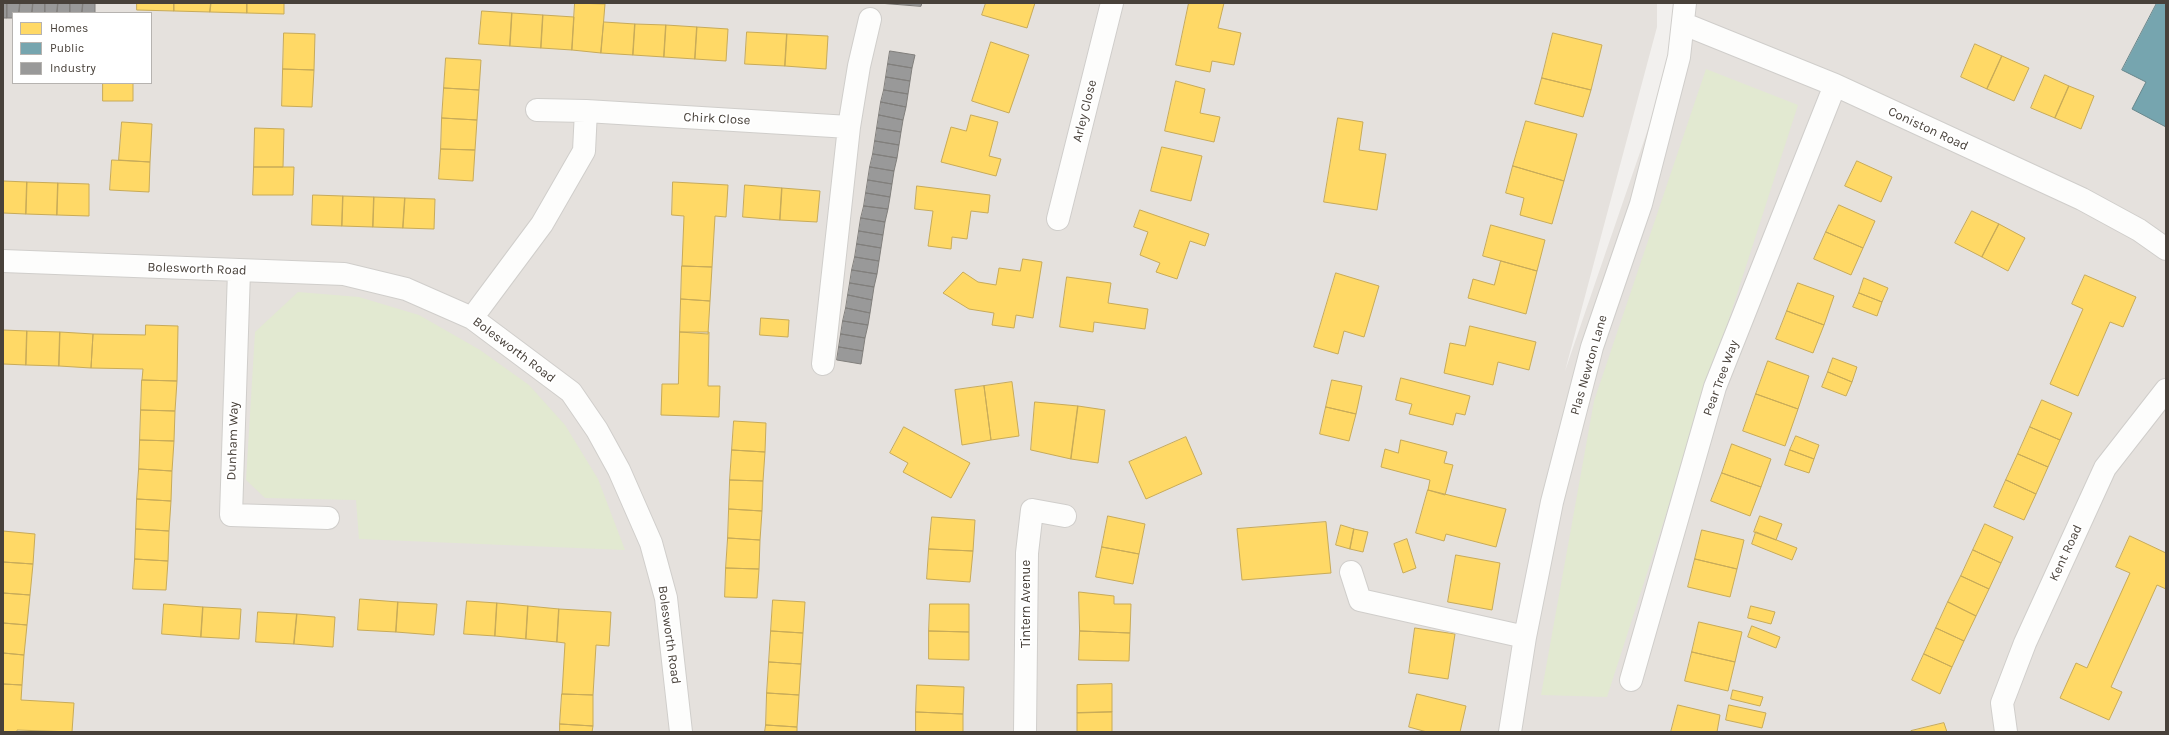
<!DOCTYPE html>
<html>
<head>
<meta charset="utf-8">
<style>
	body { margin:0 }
	#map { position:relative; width:2169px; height:735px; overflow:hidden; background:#f2f0ee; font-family:Karla,sans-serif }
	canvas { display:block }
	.frame { position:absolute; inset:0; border:4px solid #48413a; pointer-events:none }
	.legend { position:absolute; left:12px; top:12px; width:140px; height:72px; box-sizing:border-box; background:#fff; border:1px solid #b6b3b0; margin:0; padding:5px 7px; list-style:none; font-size:12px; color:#48413a }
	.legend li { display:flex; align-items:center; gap:8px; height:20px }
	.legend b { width:20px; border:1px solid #b6b3b0 }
</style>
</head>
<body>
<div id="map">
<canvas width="2169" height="735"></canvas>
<div class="frame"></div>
<ul class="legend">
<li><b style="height:11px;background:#ffd966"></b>Homes</li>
<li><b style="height:11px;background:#76a5af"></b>Public</li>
<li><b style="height:11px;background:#999"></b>Industry</li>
</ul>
</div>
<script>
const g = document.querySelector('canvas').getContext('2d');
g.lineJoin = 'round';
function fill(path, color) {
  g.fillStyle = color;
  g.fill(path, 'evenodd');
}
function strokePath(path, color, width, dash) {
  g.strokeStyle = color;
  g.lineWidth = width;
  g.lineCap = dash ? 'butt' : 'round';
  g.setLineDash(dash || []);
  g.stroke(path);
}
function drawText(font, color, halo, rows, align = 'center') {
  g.font = font + ' Karla,sans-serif';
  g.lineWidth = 4;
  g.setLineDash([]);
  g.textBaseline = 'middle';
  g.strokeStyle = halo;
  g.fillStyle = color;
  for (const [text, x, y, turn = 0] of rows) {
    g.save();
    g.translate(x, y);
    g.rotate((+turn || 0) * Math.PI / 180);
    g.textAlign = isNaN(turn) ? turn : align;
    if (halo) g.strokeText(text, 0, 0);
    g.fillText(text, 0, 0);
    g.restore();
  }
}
fill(new Path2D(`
	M3,3h1654v24l-92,344 119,-347 -1,-21h483v729h-2163zM13,13h138v70h-138z`), '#e5e1dd');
fill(new Path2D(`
	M1706,69l92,36 -191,592 -66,-2 53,-294z
	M298,292l61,5 60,18 61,35 49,35 36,40 33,54 27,71 -266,-11 -3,-39 -91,-2 -19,-18 9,-148z`), '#e2e9d1');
const homes = new Path2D(`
	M137,3h37v8l-37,-1z
	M174,3h37l-1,9 -36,-1z
	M211,3h36v10l-37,-1z
	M247,3h37v11l-37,-1z
	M575,3l30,1 -4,49 -29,-3z
	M986,3h49l-8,25 -45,-13z
	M1189,3h35l-6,25 23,5 -7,32 -22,-4 -2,11 -34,-7z
	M482,11l30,2 -2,33 -31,-2z
	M512,13l31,2 -2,33 -31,-2z
	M543,15l31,2 -2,33 -31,-2z
	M604,22l31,2 -2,31 -32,-2z
	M635,24l31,1 -2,32 -31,-2z
	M666,25l31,2 -2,32 -31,-2z
	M697,27l31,2 -2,32 -31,-2z
	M747,32l40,2 -2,32 -40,-2z
	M284,33l31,1 -1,36 -31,-1z
	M1553,33l49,12 -11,45 -49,-12z
	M787,34l41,2 -2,33 -41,-3z
	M991,42l38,13 -20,58 -37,-12z
	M1975,44l27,12 -15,33 -26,-12z
	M2002,56l27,12 -15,33 -27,-12z
	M446,58l35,2 -2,30 -35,-2z
	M283,69l31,1 -2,37 -30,-1z
	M2045,75l24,11 -14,32 -24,-10z
	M1542,78l49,12 -8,27 -48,-13z
	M1176,81l29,8 -5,24 20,4 -6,25 -49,-11z
	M103,83h30v18h-30z
	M2069,86l25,10 -13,33 -26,-11z
	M444,88l35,2 -2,30 -35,-2z
	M971,115l27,7 -9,34 12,3 -5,17 -55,-14 10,-35 15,4z
	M442,118l35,2 -2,30 -34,-1z
	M1338,118l25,4 -4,28 27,4 -9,56 -53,-8z
	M1526,121l51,13 -13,47 -51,-15z
	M122,122l30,2 -2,38 -31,-2z
	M255,128l29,1 -1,38h-29z
	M1162,147l40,9 -11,45 -40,-10z
	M441,149l34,1 -2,31 -34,-2z
	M112,160l38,2 -1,30 -39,-2z
	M1857,161l35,16 -11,25 -36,-16z
	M1513,166l51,15 -12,43 -32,-9 4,-17 -18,-5z
	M254,167h40l-1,28h-40z
	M3,181l24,1 -1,32 -23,-1z
	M27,182l31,1 -1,32 -31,-1z
	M673,182l55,3 -2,32 -11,-1 -3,51 -30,-1 2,-50 -12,-1z
	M58,183l31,1v32l-32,-1z
	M745,185l37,3 -2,32 -37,-3z
	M917,186l73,9 -2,18 -17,-2 -4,28 -15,-2 -1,12 -23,-3 5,-35 -18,-2z
	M782,188l38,3 -3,31 -37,-2z
	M313,195l30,1 -1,30 -30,-1z
	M343,196l31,1 -1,30 -31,-1z
	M374,197l31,1 -2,30 -30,-1z
	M405,198l30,1 -1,30 -31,-1z
	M1839,205l36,16 -12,27 -37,-16z
	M1140,210l69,24 -4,12 -15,-5 -13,38 -21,-7 4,-9 -20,-8 8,-23 -14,-5z
	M1972,211l27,13 -17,33 -27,-14z
	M1999,224l26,14 -17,33 -26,-14z
	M1491,225l54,15 -8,31 -54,-15z
	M1826,232l37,16 -12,27 -37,-16z
	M1023,259l19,3 -9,56 -17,-3 -2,13 -22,-3 2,-12 -25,-4 -26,-16 20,-21 15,10 18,3 3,-17 21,3z
	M1501,261l36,10 -11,43 -58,-16 5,-19 21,6z
	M682,266l30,1 -2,34 -29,-2z
	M1336,273l43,13 -15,51 -20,-6 -6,23 -24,-7z
	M2085,275l51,22 -13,30 -13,-5 -32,74 -28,-12 33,-75 -11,-5z
	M1067,277l44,6 -3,20 40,6 -3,20 -51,-7 -1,10 -33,-5z
	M1864,278l24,10 -6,14 -23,-9z
	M1798,283l36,13 -10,29 -37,-14z
	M1859,293l23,9 -5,14 -24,-9z
	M681,299l29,2 -2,33 -28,-2z
	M1787,311l37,14 -11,28 -37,-14z
	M761,318l28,2 -1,17 -28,-2z
	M146,325l32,1 -1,55 -35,-1 1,-11 -52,-1 2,-34 52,1z
	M1470,326l66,16 -7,28 -31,-8 -5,23 -49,-12 6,-30 15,3z
	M3,330l24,1 -1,34 -23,-1z
	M27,331l33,1 -1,34 -33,-1z
	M60,332l33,2 -2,34 -32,-2z
	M680,332h29l-1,54h12l-1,31 -58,-2 1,-31h16z
	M1833,358l24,9 -5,15 -24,-10z
	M1768,361l41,15 -11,33 -42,-15z
	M1828,372l24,10 -6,14 -24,-9z
	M1401,378l69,18 -5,19 -9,-2 -3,12 -44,-11 3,-10 -16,-4z
	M142,380l35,1 -2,30 -34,-1z
	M1332,380l30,6 -6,28 -30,-7z
	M1012,382l7,54 -28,4 -7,-54z
	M984,386l7,54 -29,5 -7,-55z
	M1756,394l42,15 -13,37 -42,-15z
	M2042,400l30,13 -12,27 -30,-13z
	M1035,402l43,4 -7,53 -40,-9z
	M1078,406l27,4 -7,53 -27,-4z
	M1326,407l30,7 -7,27 -29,-7z
	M141,410l34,1 -1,30 -34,-1z
	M734,421l32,2 -1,29 -33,-2z
	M904,427l66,36 -19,35 -48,-26 5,-9 -18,-10z
	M2030,427l30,13 -12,27 -30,-13z
	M1796,436l23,9 -5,14 -24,-9z
	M1186,437l16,37 -56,25 -17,-37z
	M140,440l34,1 -2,30 -33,-2z
	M1401,440l46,12 -3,11 9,2 -8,30 -17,-5 2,-10 -49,-13 4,-18 13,4z
	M1732,444l39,15 -10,28 -39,-14z
	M732,450l33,2 -2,29 -33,-1z
	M1790,450l24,9 -5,14 -24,-8z
	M2018,454l30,13 -12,27 -30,-14z
	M139,469l33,2 -1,30 -34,-2z
	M1722,473l39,14 -11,29 -39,-15z
	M730,480l33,1 -1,30 -33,-2z
	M2006,480l30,14 -12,26 -30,-13z
	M1428,490l78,19 -10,38 -50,-13 -2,7 -28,-8z
	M137,499l34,2 -2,30 -33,-2z
	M729,509l33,2 -2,29 -32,-2z
	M1108,516l37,8 -6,30 -37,-7z
	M1760,516l22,8 -6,16 -22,-8z
	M932,517l43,3 -2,31 -44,-2z
	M1326,522l5,51 -89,7 -5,-51z
	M1985,524l28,13 -12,26 -28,-13z
	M1341,525l13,4 -4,20 -14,-4z
	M136,529l33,2 -1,30 -33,-2z
	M1354,529l14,3 -5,20 -13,-3z
	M1702,530l42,10 -7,29 -42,-10z
	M3,531l32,3 -2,30 -30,-2z
	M1756,532l41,16 -5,12 -40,-16z
	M2130,536l36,17v36l-9,-4 -46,102 11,5 -13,28 -49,-22 16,-35 11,5 43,-95 -14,-6z
	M728,538l32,2 -1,29 -33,-1z
	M1407,539l9,29 -13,5 -9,-29z
	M1102,547l37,7 -6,30 -37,-7z
	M929,549l44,2 -3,31 -43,-3z
	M1973,550l28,13 -12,26 -28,-13z
	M1456,555l44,8 -8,47 -44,-8z
	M135,559l33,2 -2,29 -33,-1z
	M1695,559l42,10 -7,28 -42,-10z
	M3,562l30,2 -3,31 -27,-2z
	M726,568l33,1 -2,29 -32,-1z
	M1961,576l28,13 -13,27 -28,-14z
	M1079,592l35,4v8h17l-1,29 -50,-2z
	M3,593l27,2 -3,30 -24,-2z
	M360,599l38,3 -2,30 -38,-2z
	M773,600l32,2 -2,31 -32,-2z
	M467,601l30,2 -2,33 -31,-2z
	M398,602l39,2 -3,31 -38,-3z
	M1948,602l28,14 -12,25 -28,-13z
	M497,603l31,3 -2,33 -31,-3z
	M164,604l39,3 -2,30 -39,-3z
	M930,604h39v28l-40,-1z
	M528,606l31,3 -2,33 -31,-3z
	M1751,606l24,6 -4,12 -23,-6z
	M203,607l38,2 -2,30 -38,-2z
	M559,609l52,3 -2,34 -13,-1 -3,50 -31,-1 3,-51 -8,-1z
	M258,612l39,2 -3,30 -38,-2z
	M297,614l38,3 -2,30 -39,-3z
	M1699,622l43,10 -7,30 -43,-10z
	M3,623l24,2 -3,30 -21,-2z
	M1752,626l28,11 -4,11 -28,-11z
	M1415,628l40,6 -7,45 -39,-6z
	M1936,628l28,13 -12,26 -28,-13z
	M771,631l32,2 -2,31 -32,-2z
	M929,631l40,1v28l-40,-1z
	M1080,631l50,2 -1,28 -50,-1z
	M1692,652l43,10 -7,29 -43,-10z
	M3,653l21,2 -2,30 -19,-1z
	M1924,654l28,13 -12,27 -28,-14z
	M769,662l32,2 -2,31 -32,-2z
	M3,684l19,1 -1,15 53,3 -2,29 -55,-2v2h-14z
	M1112,684v28l-35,1v-28z
	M917,685l47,2 -1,27 -47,-2z
	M1733,690l30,7 -3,9 -29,-7z
	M767,693l32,2 -2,32 -31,-2z
	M562,694l31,1v31l-33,-2z
	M1417,694l49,12 -6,26h-33l-18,-5z
	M1678,705l42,10 -3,17h-46z
	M1729,705l37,8 -4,15 -36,-8z
	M916,712l47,2v18h-47z
	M1112,712v20h-35v-19z
	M1944,723l3,9h-36v-1z
	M560,724l33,2 -1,6h-32z
	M766,725l31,2v5h-32z`);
fill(homes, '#ffd966');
strokePath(homes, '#c8ab59', 1);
const public = new Path2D(`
	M2157,3h9v124l-34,-18 14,-27 -24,-12z`);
fill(public, '#76a5af');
strokePath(public, '#68878c', 1);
const industry = new Path2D(`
	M3,3h4v15h-4z
	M7,3h13l-1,10h-6v5h-6z
	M20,3h13l-1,10h-13z
	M33,3h12v10h-13z
	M45,3h13l-1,10h-12z
	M58,3h12v10h-13z
	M70,3h13l-1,10h-12z
	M83,3h12v10h-13z
	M879,3h43l-1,3z
	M890,51l25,4 -3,13 -24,-4z
	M888,64l24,4 -2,13 -24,-4z
	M886,77l24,4 -2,13 -24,-4z
	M884,90l24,4 -2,13 -25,-5z
	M881,102l25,5 -3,13 -24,-5z
	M879,115l24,5 -2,12 -24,-4z
	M877,128l24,4 -2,13 -24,-4z
	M875,141l24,4 -2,13 -24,-4z
	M873,154l24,4 -3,13 -24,-4z
	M870,167l24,4 -2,13 -24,-4z
	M868,180l24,4 -2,13 -24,-4z
	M866,193l24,4 -2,12 -24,-3z
	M864,206l24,3 -3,13 -24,-4z
	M861,218l24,4 -2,13 -24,-4z
	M859,231l24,4 -2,13 -24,-4z
	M857,244l24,4 -2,13 -24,-4z
	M855,257l24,4 -2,13 -25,-4z
	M852,270l25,4 -3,13 -24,-4z
	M850,283l24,4 -2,13 -24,-5z
	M848,295l24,5 -2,13 -24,-5z
	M846,308l24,5 -2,12 -25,-4z
	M843,321l25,4 -3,13 -24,-4z
	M841,334l24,4 -2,13 -24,-4z
	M839,347l24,4 -2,13 -24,-4z`);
fill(industry, '#999');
strokePath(industry, '#817f7c', 1);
const minor = new Path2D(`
	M1684,24l151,61 247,114 57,31 27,19
	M586,111l263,16 10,-61 11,-47
	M1058,219l54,-216
	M3,261l341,13 62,15 66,29 99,74 26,38 22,40 32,73 15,55 15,134
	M239,271l-8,244 97,3
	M472,318l70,-94 42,-73 2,-40 -49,-1
	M823,364l26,-237
	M1351,572l9,28 165,37
	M1631,680l84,-293 120,-302
	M1025,732l2,-179 5,-43 33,6
	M1510,732l15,-95 27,-135 40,-155 49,-143 38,-147 6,-54
	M2006,732l-4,-29 23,-60 80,-175 61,-78`);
strokePath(minor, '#d0cecb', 24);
strokePath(minor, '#fdfdfc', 22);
drawText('13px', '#48413a', '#fff', [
	["Arley Close",1085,111,-76],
	["Chirk Close",717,119,3],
	["Coniston Road",1928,129,25],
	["Bolesworth Road",197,269,2],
	["Bolesworth Road",514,350,37],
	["Plas Newton Lane",1589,365,-74],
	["Pear Tree Way",1721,378,-70],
	["Dunham Way",233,441,-88],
	["Kent Road",2066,553,-65],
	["Tintern Avenue",1026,604,-90],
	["Bolesworth Road",669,635,82]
]);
</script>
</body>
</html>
